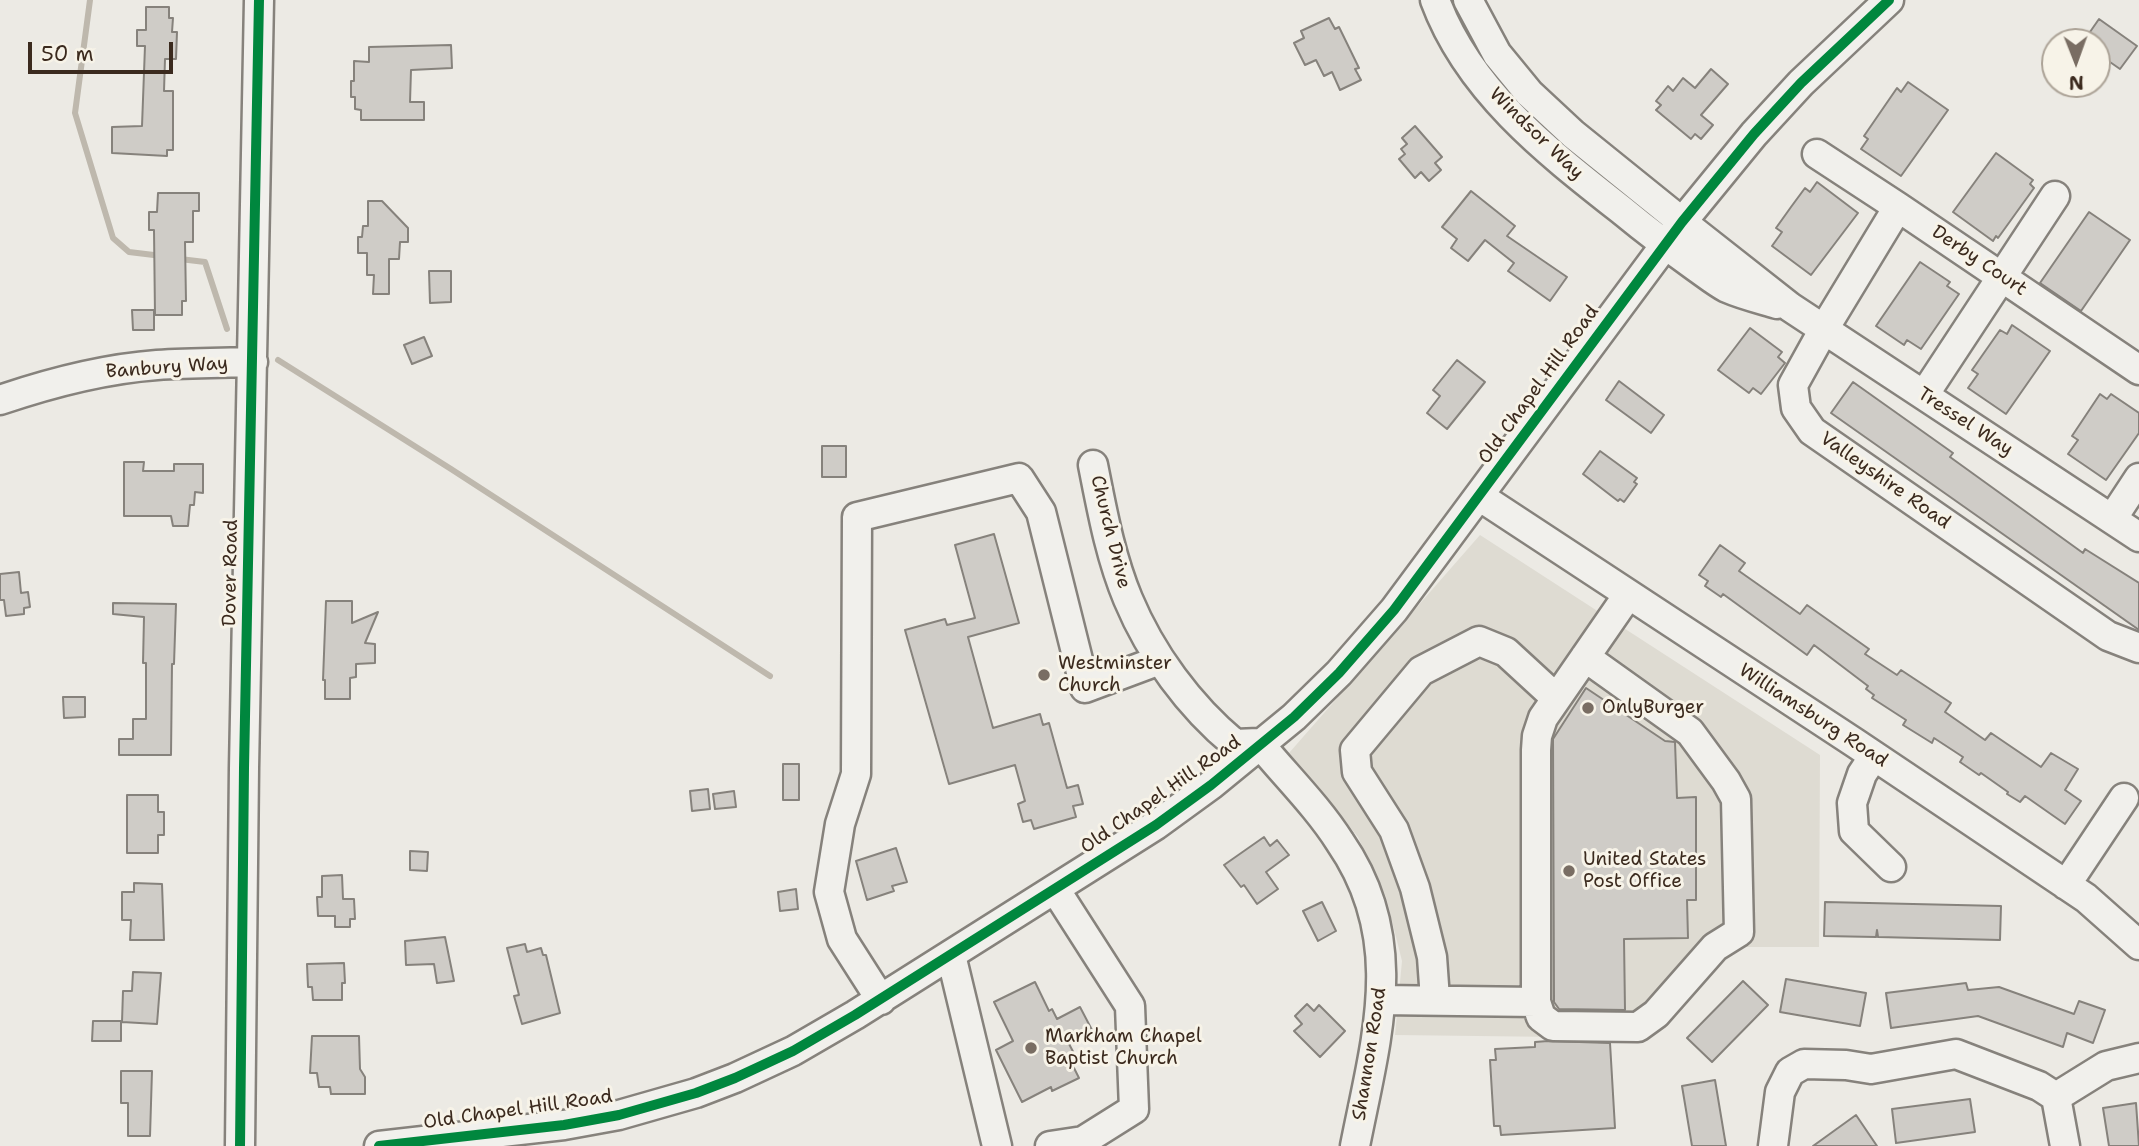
<!DOCTYPE html>
<html>
<head>
<meta charset="utf-8">
<style>
	body { margin:0 }
	#map { position:relative; width:2139px; height:1146px; overflow:hidden; background:#eceae4; font-family:"Shantell Sans",sans-serif }
	canvas { display:block }
	.north { position:absolute; left:2041px; top:28px; width:70px; height:70px; box-sizing:border-box; background:#f7f3e8; border:2px solid #aca397; border-radius:50%; rotate:179deg; font-size:19px; font-weight:700; line-height:28px; text-align:center; color:#3b2a1e }
	.north::after { content:''; display:block; margin:auto; width:24px; height:32px; background:#796d63; clip-path:polygon(50% 0,100% 100%,50% 72%,0 100%) }
	.scale { position:absolute; left:28px; top:42px; width:145px; height:32px; box-sizing:border-box; border:4px solid #3b2a1e; border-top:0; padding-left:9px; font-size:21px; line-height:24px; white-space:nowrap; color:#3b2a1e; -webkit-text-stroke:5px #f7f3e8; paint-order:stroke }
</style>
</head>
<body>
<div id="map">
<canvas width="2139" height="1146"></canvas>
<div class="north">N</div>
<div class="scale">50 m</div>
</div>
<script>
const g = document.querySelector('canvas').getContext('2d');
g.lineJoin = 'round';
function fill(path, color) {
  g.fillStyle = color;
  g.fill(path, 'evenodd');
}
function strokePath(path, color, width, dash) {
  g.strokeStyle = color;
  g.lineWidth = width;
  g.lineCap = dash ? 'butt' : 'round';
  g.setLineDash(dash || []);
  g.stroke(path);
}
function drawText(font, color, halo, rows, align = 'center') {
  g.font = font + ' "Shantell Sans",sans-serif';
  g.lineWidth = 6;
  g.setLineDash([]);
  g.textBaseline = 'middle';
  g.strokeStyle = halo;
  g.fillStyle = color;
  for (const [text, x, y, turn = 0] of rows) {
    g.save();
    g.translate(x, y);
    g.rotate((+turn || 0) * Math.PI / 180);
    g.textAlign = isNaN(turn) ? turn : align;
    if (halo) g.strokeText(text, 0, 0);
    g.fillText(text, 0, 0);
    g.restore();
  }
}
fill(new Path2D(`
	M1480,535l340,220 -1,192h-82l-96,91 -246,-3 7,-74 -16,-64 -28,-60 -69,-84z`), '#dedbd2');
strokePath(new Path2D(`
	M90,0l-15,113 38,125 16,14 33,4
	M180,259l25,3 22,67
	M278,360l173,109 319,207`), '#beb8ad', 6);
const building = new Path2D(`
	M146,7h23v11h4l-1,14h5l-1,27h-11l-1,32h9v59h-6v6l-55,-3v-26l30,-1 3,-80h-8v-16h9z
	M1329,18l6,11 4,-2 20,41 -4,1 6,11 -21,10 -8,-18 -8,4 -8,-16 -11,5 -11,-22 10,-5 -3,-7z
	M2099,19l38,27 -17,23 -23,-16v-11h-14z
	M451,45l1,23 -41,2 -1,32h14v18h-63v-10l-6,-1v-12h-4v-16h3v-20l15,1v-15z
	M1711,69l17,15 -27,31 12,10 -12,14 -6,-5 -4,5 -35,-29 5,-5 -5,-4 12,-15 5,5 10,-13 12,10z
	M1908,82l40,28 -47,66 -40,-27 7,-10 -4,-3 33,-48 4,4z
	M1415,126l27,31 -7,6 6,7 -12,11 -8,-9 -6,6 -16,-19 6,-5 -4,-5 6,-5 -5,-6z
	M1996,153l37,27 -3,4 4,4 -36,50 -2,-2 -3,5 -40,-29z
	M1817,182l41,31 -47,62 -39,-29 10,-14 -6,-4 15,-21 14,-19 5,4z
	M1471,191l44,35 -8,10 60,41 -17,24 -42,-30 6,-8 -29,-23 -17,21 -17,-13 6,-9 -15,-12z
	M158,193h41v18h-6v31h-8l1,59h-4v14h-27l-1,-85h-5v-18h8z
	M368,201h14l26,27v14h-8l-1,17h-10v35h-16l1,-19h-7v-22h-9v-16h4l1,-11h5z
	M2089,212l41,28 -49,71 -41,-28z
	M1920,262l30,20 -3,4 12,8 -38,55 -14,-9 -3,5 -28,-19z
	M429,271h22v31l-21,1z
	M132,310h22v20h-21z
	M2012,325l38,26 -44,63 -38,-26 10,-14 -6,-4 28,-40 7,4z
	M1750,328l32,24 -4,5 7,6 -24,31 -8,-6 -4,5 -31,-23z
	M424,337l8,19 -20,8 -8,-19z
	M1457,360l28,22 -38,47 -20,-16 13,-17 -7,-6z
	M1619,381l45,34 -13,18 -45,-33z
	M1853,382l100,71 -3,4 133,96 2,-4 54,34v47l-308,-217z
	M2100,394l7,5 4,-5 28,19v20l-33,47 -38,-26 10,-14 -6,-4z
	M822,446h24v31h-24z
	M1600,451l37,27 -3,4 3,2 -13,18 -4,-3 -2,2 -35,-27z
	M124,462h20l-1,9h31v-7h29v29l-8,-1 -1,13h-4l-2,21h-15l-2,-10h-47z
	M994,534l25,89 -51,14 25,91 47,-14 3,11 6,-2 18,65 11,-3 5,19 -10,2 3,11 -42,12 -3,-9 -8,2 -5,-18 7,-3 -10,-36 -66,19 -44,-154 40,-11 2,6 28,-7 -20,-73z
	M1720,545l25,18 -6,8 61,43 7,-9 62,44 -4,5 32,21 4,-5 50,33 -6,9 40,28 6,-7 50,34 10,-14 27,16 -13,21 16,11 -16,23 -40,-28 -5,6 -13,-8 1,-2 -27,-19 -2,2 -19,-13 3,-5 -29,-19 -2,5 -29,-18 3,-5 -34,-22 2,-3 -8,-6 2,-3 -54,-41 -7,10 -84,-61 -2,3 -16,-11 3,-5 -9,-6z
	M19,572l2,21 7,-1 2,15 -6,1v6l-18,2 -2,-16h-4v-26z
	M326,601h26v22l26,-11 -13,31 10,1v19l-19,1v13l-6,1v21h-25v-19h-2z
	M113,603l63,1 -2,60h-2l-1,91h-52v-16h14v-20h13v-56h-3l1,-46 -31,-3z
	M1586,688l79,53 10,1 2,56 19,-1v103h-9l1,38 -64,1 1,71 -66,-1 -5,-7 -1,-263z
	M63,697h22v20l-21,1z
	M783,764h16v36h-16z
	M708,789l2,20 -18,2 -2,-20z
	M734,791l2,16 -21,2 -2,-15z
	M127,795h31v17h6v23h-6v18h-31z
	M1264,837l6,9 7,-6 12,15 -23,17 12,17 -21,15 -13,-19 -3,2 -17,-22z
	M896,848l11,34 -15,4 2,5 -27,9 -11,-39z
	M410,851l18,1 -1,19 -17,-1z
	M342,875l1,24h11l1,20h-5v8h-15v-11h-17l-1,-19h5v-21z
	M134,883l28,1 2,56h-34l1,-20h-9v-28h12z
	M796,889l2,20 -18,2 -2,-19z
	M1322,902l14,29 -18,10 -15,-30z
	M1825,902l176,4 -1,34 -122,-3 -1,-7 -1,7 -52,-1z
	M445,937l9,44 -17,2 -3,-19 -28,1 -1,-24z
	M525,944l2,8 14,-4 2,7h3l14,58 -38,11 -8,-28 5,-1 -12,-47z
	M344,963l1,20h-3v17h-29l-1,-13h-4l-1,-23z
	M133,972l28,1 -4,51 -35,-2 1,-31h9z
	M1786,979l80,14 -6,33 -80,-14z
	M1743,981l25,24 -56,57 -25,-24z
	M1035,982l14,29 3,-2 5,10 23,-12 12,23 -24,12 10,19 -6,3 7,14 -27,13 -1,-4 -29,15 -26,-52 17,-9 -19,-39z
	M1966,983l2,7 31,-3 75,27 5,-13 26,9 -12,33 -26,-10 -4,14 -85,-31 -87,12 -5,-35z
	M1307,1004l7,7 5,-6 26,26 -25,26 -26,-26 8,-7 -7,-8z
	M93,1021h28v20h-29z
	M312,1036h47l1,33 5,8v17h-34l-1,-7h-11l-2,-14h-7z
	M1548,1041l62,2 5,85 -114,7 -1,-9h-6l-4,-66h6l-1,-11 40,-2v-5z
	M121,1071h31l-2,65h-22v-33h-7z
	M1715,1080l11,66h-34l-10,-60z
	M1970,1099l5,33 -79,11 -4,-34z
	M2136,1103l3,43h-30l-6,-38z
	M1856,1115l21,31h-64z`);
fill(building, '#cfccc7');
strokePath(building, '#86827c', 2);
const minor = new Path2D(`
	M1435,0c34,92 114,153 189,212 23,19 47,37 72,55 10,7 20,15 31,21 16,7 33,11 50,16
	M1468,0l29,54 32,39 44,41 109,88 108,85 349,230
	M1817,154l81,53 241,163
	M1898,207l-74,122 -31,56 3,23 16,23 296,205 31,12
	M1924,395l131,-199
	M0,400c50,-17 103,-31 157,-35 32,-2 64,-2 96,-3
	M1093,465c9,45 17,91 35,134 23,55 61,107 107,145l24,-1c27,33 58,63 81,99 68,98 36,197 15,304
	M1479,496l376,247 231,155 53,47
	M2112,519l27,-41
	M1585,657l105,75 36,49 10,18 3,133 -24,15 -59,67 -18,13 -85,-1 -12,-9 -5,-15v-252l1,-14 6,-18 85,-123
	M1874,756l-12,18 -10,29 2,28 37,36
	M2066,885l58,-87
	M951,955l46,191
	M1435,999l-3,-42 -17,-69 -21,-58 -37,-58 -2,-22 66,-79 58,-30 27,11 50,46
	M881,1000l-39,-61 -13,-47 11,-68 16,-50 1,-257 162,-39 22,34 44,176 75,-28
	M1381,1000l155,2
	M2056,1097l50,-31 33,-8
	M240,1146l4,-378 15,-768
	M379,1146l185,-21 55,-10 77,-22 39,-15 58,-27 62,-36 301,-190 55,-40 83,-68 45,-44 55,-63 288,-388 72,-88 47,-51 88,-83
	M1050,1146l33,-5 51,-32 -4,-103 -75,-117
	M1773,1146l7,-54 10,-20 14,-8 42,1 25,4 85,-15 83,32 17,11 9,49`);
strokePath(minor, '#86827c', 33);
strokePath(minor, '#f1f0ec', 28);
strokePath(new Path2D(`
	M240,1146l4,-378 15,-768
	M379,1146l185,-21 55,-10 77,-22 39,-15 58,-27 62,-36 301,-190 55,-40 83,-68 45,-44 55,-63 288,-388 72,-88 47,-51 88,-83`), '#00873e', 10);
for (const [x, y, r, color] of [
	[1044,675,7,"#796d63"],
	[1588,708,7,"#796d63"],
	[1569,871,7,"#796d63"],
	[1031,1048,7,"#796d63"]
]) {
  const dot = new Path2D();
  dot.arc(x, y, r, 0, 2 * Math.PI);
  g.fillStyle = color;
  g.fill(dot);
  strokePath(dot, '#f7f3e8', 2.5);
}
drawText('19px', '#3b2a1e', '#f7f3e8', [
	["Windsor Way",1536,134,44],
	["Derby Court",1979,261,34],
	["Banbury Way",167,368,-4],
	["Old Chapel Hill Road",1539,385,-54],
	["Tressel Way",1965,422,33],
	["Valleyshire Road",1885,481,35],
	["Church Drive",1110,532,76],
	["Dover Road",231,573,-89],
	["Williamsburg Road",1813,716,33],
	["Old Chapel Hill Road",1161,795,-35],
	["Shannon Road",1370,1054,-81],
	["Old Chapel Hill Road",518,1110,-8]
]);
drawText('19px', '#3b2a1e', '#f7f3e8', [
	["Westminster",1058,664],
	["Church",1058,686],
	["OnlyBurger",1602,708],
	["United States",1583,860],
	["Post Office",1583,882],
	["Markham Chapel",1045,1037],
	["Baptist Church",1045,1059]
], 'left');
</script>
</body>
</html>
